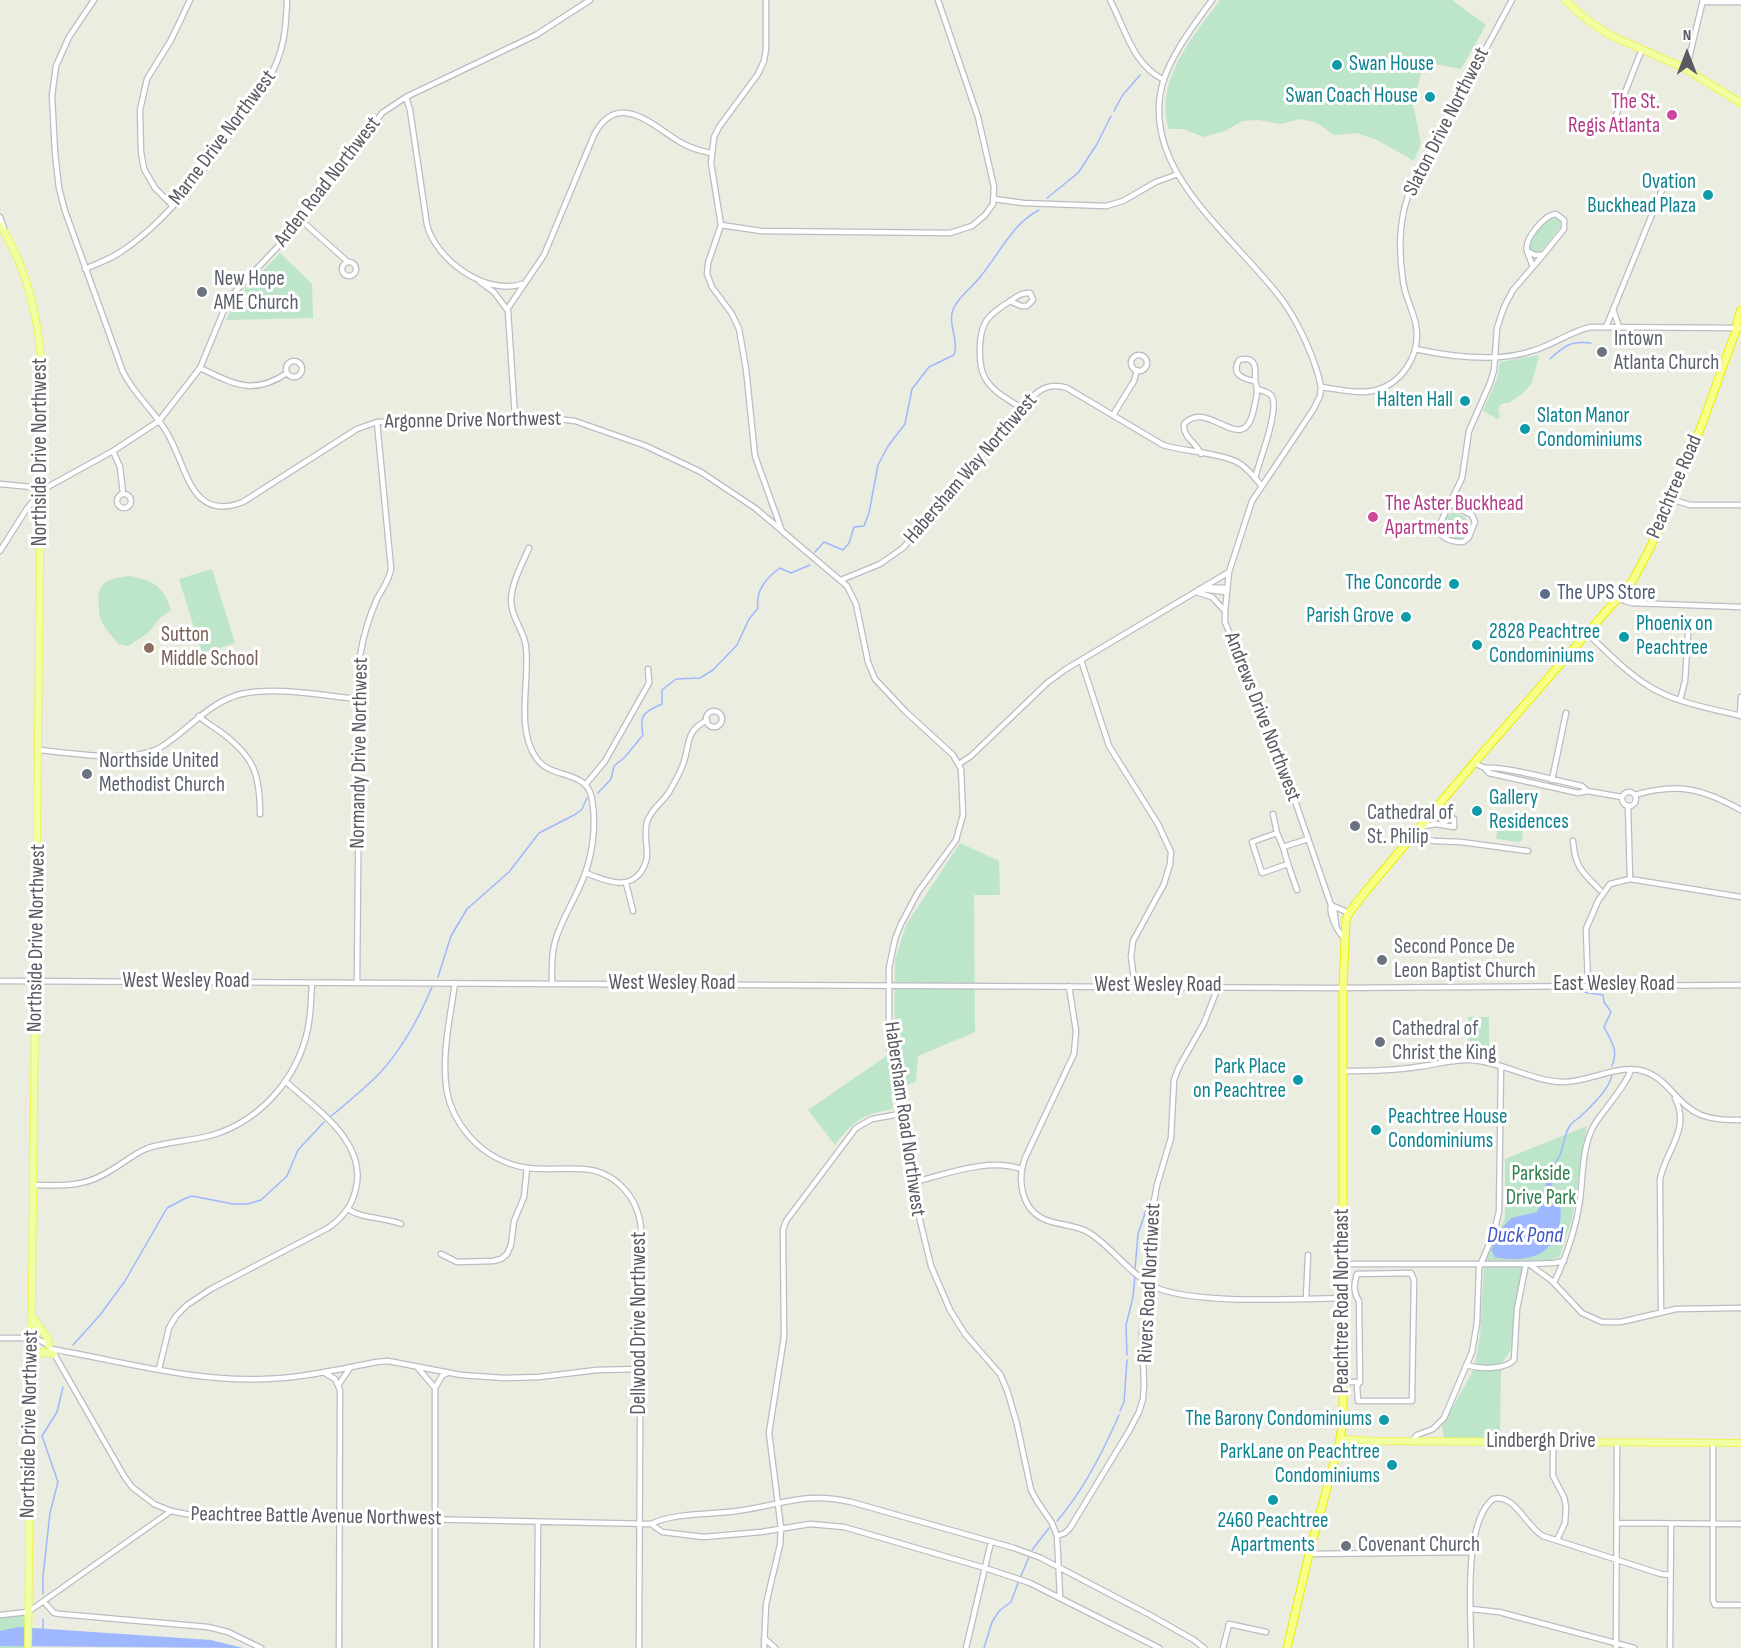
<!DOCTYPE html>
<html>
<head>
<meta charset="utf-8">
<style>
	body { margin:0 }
	#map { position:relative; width:1741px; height:1648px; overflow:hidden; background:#ecede1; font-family:"Sofia Sans Condensed",sans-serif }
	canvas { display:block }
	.north { position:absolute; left:1657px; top:24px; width:60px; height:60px; -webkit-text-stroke:4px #fff; paint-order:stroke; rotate:0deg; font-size:16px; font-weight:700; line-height:24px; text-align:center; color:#595a62 }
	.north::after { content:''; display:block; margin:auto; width:21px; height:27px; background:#595a62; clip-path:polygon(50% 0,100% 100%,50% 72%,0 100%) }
</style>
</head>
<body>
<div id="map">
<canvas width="1741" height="1648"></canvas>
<div class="north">N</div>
</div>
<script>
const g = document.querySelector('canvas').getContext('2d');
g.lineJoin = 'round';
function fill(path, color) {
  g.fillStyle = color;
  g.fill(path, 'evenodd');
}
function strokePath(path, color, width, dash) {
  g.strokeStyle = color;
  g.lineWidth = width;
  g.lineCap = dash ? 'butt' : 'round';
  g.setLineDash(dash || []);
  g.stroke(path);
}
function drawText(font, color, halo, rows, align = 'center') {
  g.font = font + ' "Sofia Sans Condensed",sans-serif';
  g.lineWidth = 6;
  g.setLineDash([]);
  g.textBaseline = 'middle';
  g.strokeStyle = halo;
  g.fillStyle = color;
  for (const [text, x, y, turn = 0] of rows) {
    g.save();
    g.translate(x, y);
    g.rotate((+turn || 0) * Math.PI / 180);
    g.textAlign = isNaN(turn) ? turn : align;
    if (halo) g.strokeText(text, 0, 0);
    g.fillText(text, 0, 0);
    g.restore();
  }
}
fill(new Path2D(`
	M1220,0h232l34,25 -25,44 -37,-7 -11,42 8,39 -7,18 -37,-21 -20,-7 -23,2 -17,-12 -16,-4 -21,5 -21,-4 -17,1 -17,10 -22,6 -19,-8h-15c-15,-49 24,-92 51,-129z
	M1555,217l6,2 -1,8 -20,25 -6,1 -5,-5c1,-11 16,-27 26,-31z
	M280,253l32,31 1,34 -87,2 12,-24z
	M1539,355c-7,28 -4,31 -30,48h-4l-5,2 -2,6 2,5 -2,3 -15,-8 14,-32 3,-17z
	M1442 526a13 13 0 1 1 26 0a13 13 0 1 1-26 0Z
	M212,569l23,74 -33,10 -23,-74z
	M130,576c25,5 33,10 41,34l-11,8 -12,15 -20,13 -10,-2c-5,-7 -14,-16 -17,-24 -2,-4 -2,-10 -2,-14 -4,-24 10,-28 31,-30z
	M1498,826l25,4 -1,10 -3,2 -23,-3z
	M960,843l39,18 1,34h-26l1,137 -57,24 -2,25 -25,12 2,16c-31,6 -39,11 -58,36l-27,-35 77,-53 9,-10 1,-87 11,-35z
	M1468,1017h21v31l-21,-1z
	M1587,1126l-15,93 -12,37 -38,16 -9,74 -12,19 -1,73h-56l-2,-12 32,-57 6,-33 4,-72 21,-46v-59z
	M30,1612l-6,30 1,6h-25v-33z`), '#bce5c9');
fill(new Path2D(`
	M1551,1176l2,5 -2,13 9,8c6,46 -24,64 -65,55l-4,-7 11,-22 9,-10 26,-6 4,-8 6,-26z
	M19,1627l192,13 32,8 -243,-2v-15z`), '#9eb7ff');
strokePath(new Path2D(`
	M1114,111l8,-15 18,-21
	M1047,198l31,-25 19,-29 14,-28
	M1550,359c15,-14 21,-18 41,-16
	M815,552l9,-10 19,8 6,-7 5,-16 10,-1 5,-13 9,-48 10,-19 17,-22 7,-35 17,-22 25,-12c5,-14 -5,-28 -2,-42 4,-15 20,-25 29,-37 18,-22 32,-53 58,-66
	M598,793l13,-14 3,-13 11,-9 18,-22c-4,-21 1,-23 19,-31v-14l14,-11 24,-1 13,-8 24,-25 12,-26 9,-11c-3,-17 9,-31 22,-40l11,5 19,-8
	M438,977l13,-41 16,-27 42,-37 30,-39 37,-19 6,-5 5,-11
	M1582,990l1,2 20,3 1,7 7,10 -7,15c7,14 15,23 8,39
	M330,1117c17,-14 34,-28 49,-43 23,-25 40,-56 53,-87
	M1551,1176c1,-8 5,-14 9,-21 4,-10 4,-22 11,-31 3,-3 8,-6 11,-9 10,-10 28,-26 30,-41
	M1135,1269l3,-35 10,-30
	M73,1345l27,-30 25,-34 42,-73 19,-10 6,-2 41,8h15l13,-4 26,-24 11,-26 26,-28
	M1127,1355l-1,-30 7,-28 2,-21
	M1120,1411l4,-9 3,-42
	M1057,1521c26,-30 46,-69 62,-106
	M1032,1550l17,-22
	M1021,1576l8,-19
	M43,1594v-18l7,-63 8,-31 -16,-46 15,-24 6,-25
	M43,1631v-12
	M984,1648l8,-26 7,-11 12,-9 7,-19`), '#9eb7ff', 1.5);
const minor = new Path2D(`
	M94,0l-25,37 -13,29 -4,30 3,57 4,35 6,23 58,161c12,23 27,35 41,56 23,32 23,96 79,74l114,-73 20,-7 156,-6 42,5 71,25 55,26 54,36 25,21
	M766,0v49l-2,12 -6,13 -39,53 -5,10 -3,26 10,62 -13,38 -1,11 5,13 20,27 7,15 7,40 9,87 27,75 65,55 9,18 12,58 7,17 30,32 48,44 8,14 2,46 -7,25 -38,52 -17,32 -6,15 -6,29v77l22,138 20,83 19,44 15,24 35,40 7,16 10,34 14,66 6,11 15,22 5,13 3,61
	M1110,0c15,28 22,64 54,80
	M1212,0c-18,25 -40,53 -49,82 -26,90 77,158 122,222 15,22 31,57 36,83l-1,9 -7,14 -61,91 -23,71 -4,39v11l50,121 56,162c-2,10 6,26 13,33
	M1703,2h38
	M1684,68l5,-10 14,-58
	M406,97l4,13 17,115c9,35 59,71 95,59
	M1615,118l27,-69
	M994,199l29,4 83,3 17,-5 33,-19 22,-8
	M173,206l-18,-18 -11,-19 -3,-17 -1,-42 7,-31 24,-39 19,-40
	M1556,214l8,6v9l-21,26h-8l-8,-4c-3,-12 17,-36 29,-37z
	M0,217l4,11
	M302,221l46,41
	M721,225l40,6 189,2 22,-7 13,-11 8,-11 1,-17 -16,-70 -40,-117
	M1527,251l6,16
	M342 269a7 7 0 1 1 14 0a7 7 0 1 1-14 0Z
	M85,269c11,-5 23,-9 34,-16 62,-40 107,-116 150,-175 15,-26 17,-49 18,-78
	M480,282l14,10 14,19 7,106
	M1010,301l11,5h6l6,-6 -3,-7c-8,-1 -14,4 -21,9 -7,4 -20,13 -24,21 -7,14 -7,42 0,55 8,14 23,21 36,30
	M508,308l36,-53 50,-120c24,-46 59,-9 86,7 10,6 20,9 31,11
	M1613,309l6,18
	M1606,327l56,-137
	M1415,349c37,8 84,14 120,1 20,-6 36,-19 56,-23l150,1
	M1131 363a8 8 0 1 1 16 0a8 8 0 1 1-16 0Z
	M286 369a8 8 0 1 1 16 0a8 8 0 1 1-16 0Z
	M200,368c34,16 53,28 87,5
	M1321,387c16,2 35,7 51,4 30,-6 49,-36 44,-66 -3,-15 -11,-28 -13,-44 -5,-33 -4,-69 11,-99l98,-182
	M1113,415l21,-34 3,-11
	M113,451l7,16 3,26
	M1201,454c-5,-12 -18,-16 -17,-30 25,-27 60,37 70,-16 2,-10 5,-17 1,-27 -13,-2 -24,-7 -16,-21 17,-5 17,8 16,21
	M1255,478c4,-17 26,-71 16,-83 -3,-3 -9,-4 -13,-6
	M0,484l32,3 10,3
	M117 501a7 7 0 1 1 14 0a7 7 0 1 1-14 0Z
	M1671,499l19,6h51
	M1450,504l22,11 3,7 -6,15 -6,5c-11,0 -22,-2 -25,-14l24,-50 7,-47 21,-48 4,-13 3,-42 7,-21 9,-17 30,-35
	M529,548c-7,16 -17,34 -18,52 0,18 13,30 15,47 4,34 -11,83 11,112 15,21 50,10 55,40 5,30 0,62 -13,89 -8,18 -19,35 -24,54 -4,13 -3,27 -3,41
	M0,551l26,-41 16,-20 71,-39 46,-30 41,-53 24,-58 9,-16 69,-73 80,-108 24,-16 130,-62 54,-35
	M841,580l39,-16 23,-16 118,-140c14,-15 25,-27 46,-20l96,57c23,7 53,7 74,17 10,5 17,15 24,23
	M1204,587l22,1
	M1200,589l26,3
	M1196,592l16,5 13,14
	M1619,596l6,5 7,2 109,4
	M1587,633c19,18 38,38 60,52 28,18 62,23 94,31
	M1081,660l28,86 49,78 13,28 -1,12 -6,20 -31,57 -2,16 4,29
	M1680,700l5,-19 3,-47
	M706 719a8 8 0 1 1 16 0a8 8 0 1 1-16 0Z
	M1740,715l1,-18
	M199,716c7,7 15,11 23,17 32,24 38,41 38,81
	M39,750c33,3 94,14 122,-3 28,-17 46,-44 80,-53 36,-8 82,2 118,5
	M1474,763l11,5 4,5 89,20 9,-2 35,6
	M959,764l12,-8 76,-73 19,-14 163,-97
	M1485,768c16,-3 77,14 97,18l5,5
	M1552,780l14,-67
	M586,784l19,-23 44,-78 -1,-14
	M1622 799a7 7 0 1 1 14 0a7 7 0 1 1-14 0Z
	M1635,795c43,-13 68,-6 106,15
	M1628,806l2,73
	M1273,814l4,19
	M1420,827l16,-3 18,3v-8l-2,-1 -9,5 -7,-14
	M1415,833l5,4 14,4 27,1 67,9
	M1573,841c2,26 9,31 27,49
	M1283,847l5,17 -26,9 -10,-31 25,-9 6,14 25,-8
	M1288,864l9,26
	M585,873c19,6 41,19 56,-1 3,-5 6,-11 6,-17 0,-12 -3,-22 0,-33 4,-13 15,-19 22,-30 6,-10 13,-22 16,-34 5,-19 2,-27 22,-38
	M626,883l7,28
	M1331,905l3,4 2,15
	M1331,905l18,8
	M0,981l1332,7 409,-3
	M357,983l3,-327c3,-19 9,-39 17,-57 5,-10 13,-19 14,-31l-14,-146
	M455,983c-5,35 -14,74 -8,109 3,17 11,31 22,44 15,17 36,29 59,32 18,2 36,0 55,1 32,2 55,28 58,59l-2,420
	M1588,985l-2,-56 12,-28 12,-17 20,-5 111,18
	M1069,986l7,45 -2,23 -49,104c-8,22 -4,52 21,62 13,5 28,5 40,11 23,12 41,41 67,55 36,19 146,13 190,12
	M1344,1071c24,0 48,0 72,-4 19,-2 36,-8 55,-7 32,2 60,21 92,22 26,0 50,-16 76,-12 28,5 37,35 62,45 13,5 26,5 40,5
	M911,1183c33,-8 77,-26 110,-14
	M34,1185c32,1 52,2 79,-16 12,-7 22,-16 35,-21 22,-7 46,-7 68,-14 47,-16 82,-57 92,-106 3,-15 3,-30 4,-45
	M348,1209c14,10 36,8 53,15
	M441,1254l16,8 36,-1 8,-2 6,-5 4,-9 3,-24 10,-24 3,-29
	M1343,1264h186l23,17 30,32 20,9h19l55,-13 65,-1
	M1529,1264l25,-1 10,-2
	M1411,1273l3,7 -2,121h-54l-1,-15 3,-4 -1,-81c-6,-9 -5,-17 -2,-27z
	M1554,1283c12,-26 22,-55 26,-83 3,-25 2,-51 13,-73 9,-16 35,-43 38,-58
	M1306,1299l2,-44
	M1661,1312l-1,-133c6,-29 31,-50 15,-81
	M0,1338h35l14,7 75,131 8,11 22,17 17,7 15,3 465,10c26,-12 58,-9 86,-13 45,-6 67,-20 114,-9l163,46 27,10 109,57 44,25 10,8
	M51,1349c70,12 141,33 213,30 39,-1 75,-10 113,-17l11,-1 73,14 43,3 35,-1 58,-7 44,-1
	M1466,1365c13,4 39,5 48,-5l3,-51 9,-45
	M418,1368l17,20
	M159,1369l10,-41 7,-12 11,-11 24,-16 117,-61c13,-9 23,-20 27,-36 15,-49 -39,-83 -70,-111
	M325,1373l10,6 5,11 -1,258
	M1343,1382h17
	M339,1384l11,-16
	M1412,1441l5,-6 16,-6 11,-11 28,-66 5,-29 2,-55 15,-35 5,-22 2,-145
	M1553,1442v34l11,21 2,10 -1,16 -8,17
	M1713,1443v157l2,5h26
	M1617,1523l124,1
	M651,1524l11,8 42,5 57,-5 49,-8 34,3 141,41 45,15 129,65
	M1057,1536l8,-3 5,-5 59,-97 10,-19 4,-13 1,-14 -2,-53 9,-47 1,-73 5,-27 14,-47 3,-58 5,-13 25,-44 11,-28 2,-8
	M1309,1554l163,-2
	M44,1602l10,11 6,1 148,13 20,5 33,16
	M1471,1609l28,3 135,36
	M0,1615l28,-3 143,-101
	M764,1638l11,10
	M435,1648v-260l7,-12 5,-3
	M537,1648l1,-126
	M764,1648l2,-44 14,-59 1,-17 -12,-95 15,-96 -1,-107 3,-9 70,-93 16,-9 28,-5
	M966,1648l25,-106
	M1223,1648l6,-24 37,8
	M1471,1648c0,-36 -8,-125 22,-149 22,-6 33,28 50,37l118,38 9,1
	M1616,1648l1,-206
	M1670,1648l1,-124`);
const major = new Path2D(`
	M1565,0l25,22 20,13 74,33 57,35
	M0,225c28,43 40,99 42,150l-14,1273
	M31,1315l17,24 1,6
	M31,1358l12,-6 11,2
	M1341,1439l31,2 369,2`);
const highway = new Path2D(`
	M1287,1648l22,-94 30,-110 4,-23v-434l3,-67 3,-7 17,-22 108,-128 157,-180c45,-77 75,-172 106,-255v-7l4,-11`);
strokePath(minor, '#bbbcc3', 7);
strokePath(major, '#eff453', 8);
strokePath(highway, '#eded00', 9);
strokePath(minor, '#fff', 4.5);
strokePath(major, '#f1ffa3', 6);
strokePath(highway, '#f8ff86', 7);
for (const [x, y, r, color] of [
	[1337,65,6,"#0f9aa8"],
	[1430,97,6,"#0f9aa8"],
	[1672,115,6,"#d1479c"],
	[1708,195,6,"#0f9aa8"],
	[202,292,6,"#6b7280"],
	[1602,352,6,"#6b7280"],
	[1465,401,6,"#0f9aa8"],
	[1525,429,6,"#0f9aa8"],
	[1373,517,6,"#d1479c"],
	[1454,584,6,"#0f9aa8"],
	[1545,594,6,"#5c6f8a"],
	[1406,617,6,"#0f9aa8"],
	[1624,637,6,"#0f9aa8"],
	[1477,645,6,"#0f9aa8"],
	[149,648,6,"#8d6e63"],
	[87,774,6,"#6b7280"],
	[1477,811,6,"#0f9aa8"],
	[1355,826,6,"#6b7280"],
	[1382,960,6,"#6b7280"],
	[1380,1042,6,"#6b7280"],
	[1298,1080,6,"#0f9aa8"],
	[1376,1130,6,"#0f9aa8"],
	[1384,1420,6,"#0f9aa8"],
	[1392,1465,6,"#0f9aa8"],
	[1273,1500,6,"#0f9aa8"],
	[1346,1546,6,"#6b7280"]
]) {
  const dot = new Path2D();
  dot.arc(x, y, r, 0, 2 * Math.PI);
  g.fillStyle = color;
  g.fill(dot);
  strokePath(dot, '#fff', 2);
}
drawText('21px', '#0d838f', '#fff', [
	["Swan House",1349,65,"left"],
	["Swan Coach House",1418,97],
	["Ovation",1696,183],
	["Buckhead Plaza",1696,207],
	["Halten Hall",1453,401],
	["Slaton Manor",1537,417,"left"],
	["Condominiums",1537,441,"left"],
	["The Concorde",1442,584],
	["Parish Grove",1394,617],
	["Phoenix on",1636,625,"left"],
	["Peachtree",1636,649,"left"],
	["2828 Peachtree",1489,633,"left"],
	["Condominiums",1489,657,"left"],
	["Gallery",1489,799,"left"],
	["Residences",1489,823,"left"],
	["Park Place",1286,1068],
	["on Peachtree",1286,1092],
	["Peachtree House",1388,1118,"left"],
	["Condominiums",1388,1142,"left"],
	["The Barony Condominiums",1372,1420],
	["ParkLane on Peachtree",1380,1453],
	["Condominiums",1380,1477],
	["2460 Peachtree",1273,1522,"center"],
	["Apartments",1273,1546,"center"]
], 'right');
drawText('21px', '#b23c85', '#fff', [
	["The St.",1660,103],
	["Regis Atlanta",1660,127],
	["The Aster Buckhead",1385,505,"left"],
	["Apartments",1385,529,"left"]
], 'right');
drawText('21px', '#595a62', '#fff', [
	["Slaton Drive Northwest",1447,122,-63],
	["Marne Drive Northwest",223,138,-53],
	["Arden Road Northwest",328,182,-52],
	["Argonne Drive Northwest",473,421,-1],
	["Northside Drive Northwest",41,452,-90],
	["Habersham Way Northwest",971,469,-49],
	["Peachtree Road",1675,487,-67],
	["Andrews Drive Northwest",1262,717,69],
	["Normandy Drive Northwest",360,753,-89],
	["Northside Drive Northwest",37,938,-89],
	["West Wesley Road",186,982],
	["West Wesley Road",672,984],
	["East Wesley Road",1614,985],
	["West Wesley Road",1158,986],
	["Habersham Road Northwest",904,1119,82],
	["Rivers Road Northwest",1150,1283,-87],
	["Peachtree Road Northeast",1343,1301,-90],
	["Dellwood Drive Northwest",640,1323,-90],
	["Northside Drive Northwest",30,1424,-89],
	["Lindbergh Drive",1541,1442],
	["Peachtree Battle Avenue Northwest",316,1517,1]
]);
drawText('21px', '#5b616d', '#fff', [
	["New Hope",214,280],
	["AME Church",214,304],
	["Intown",1614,340],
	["Atlanta Church",1614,364],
	["Northside United",99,762],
	["Methodist Church",99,786],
	["Cathedral of",1367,814],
	["St. Philip",1367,838],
	["Second Ponce De",1394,948],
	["Leon Baptist Church",1394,972],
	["Cathedral of",1392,1030],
	["Christ the King",1392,1054],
	["Covenant Church",1358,1546]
], 'left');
drawText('21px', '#4e5e75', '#fff', [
	["The UPS Store",1557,594]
], 'left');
drawText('21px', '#785e54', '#fff', [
	["Sutton",161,636],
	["Middle School",161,660]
], 'left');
drawText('21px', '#31814e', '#fff', [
	["Parkside",1541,1175],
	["Drive Park",1541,1199]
]);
drawText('italic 22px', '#3f57c4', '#fff', [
	["Duck Pond",1525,1236]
]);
</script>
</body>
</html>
